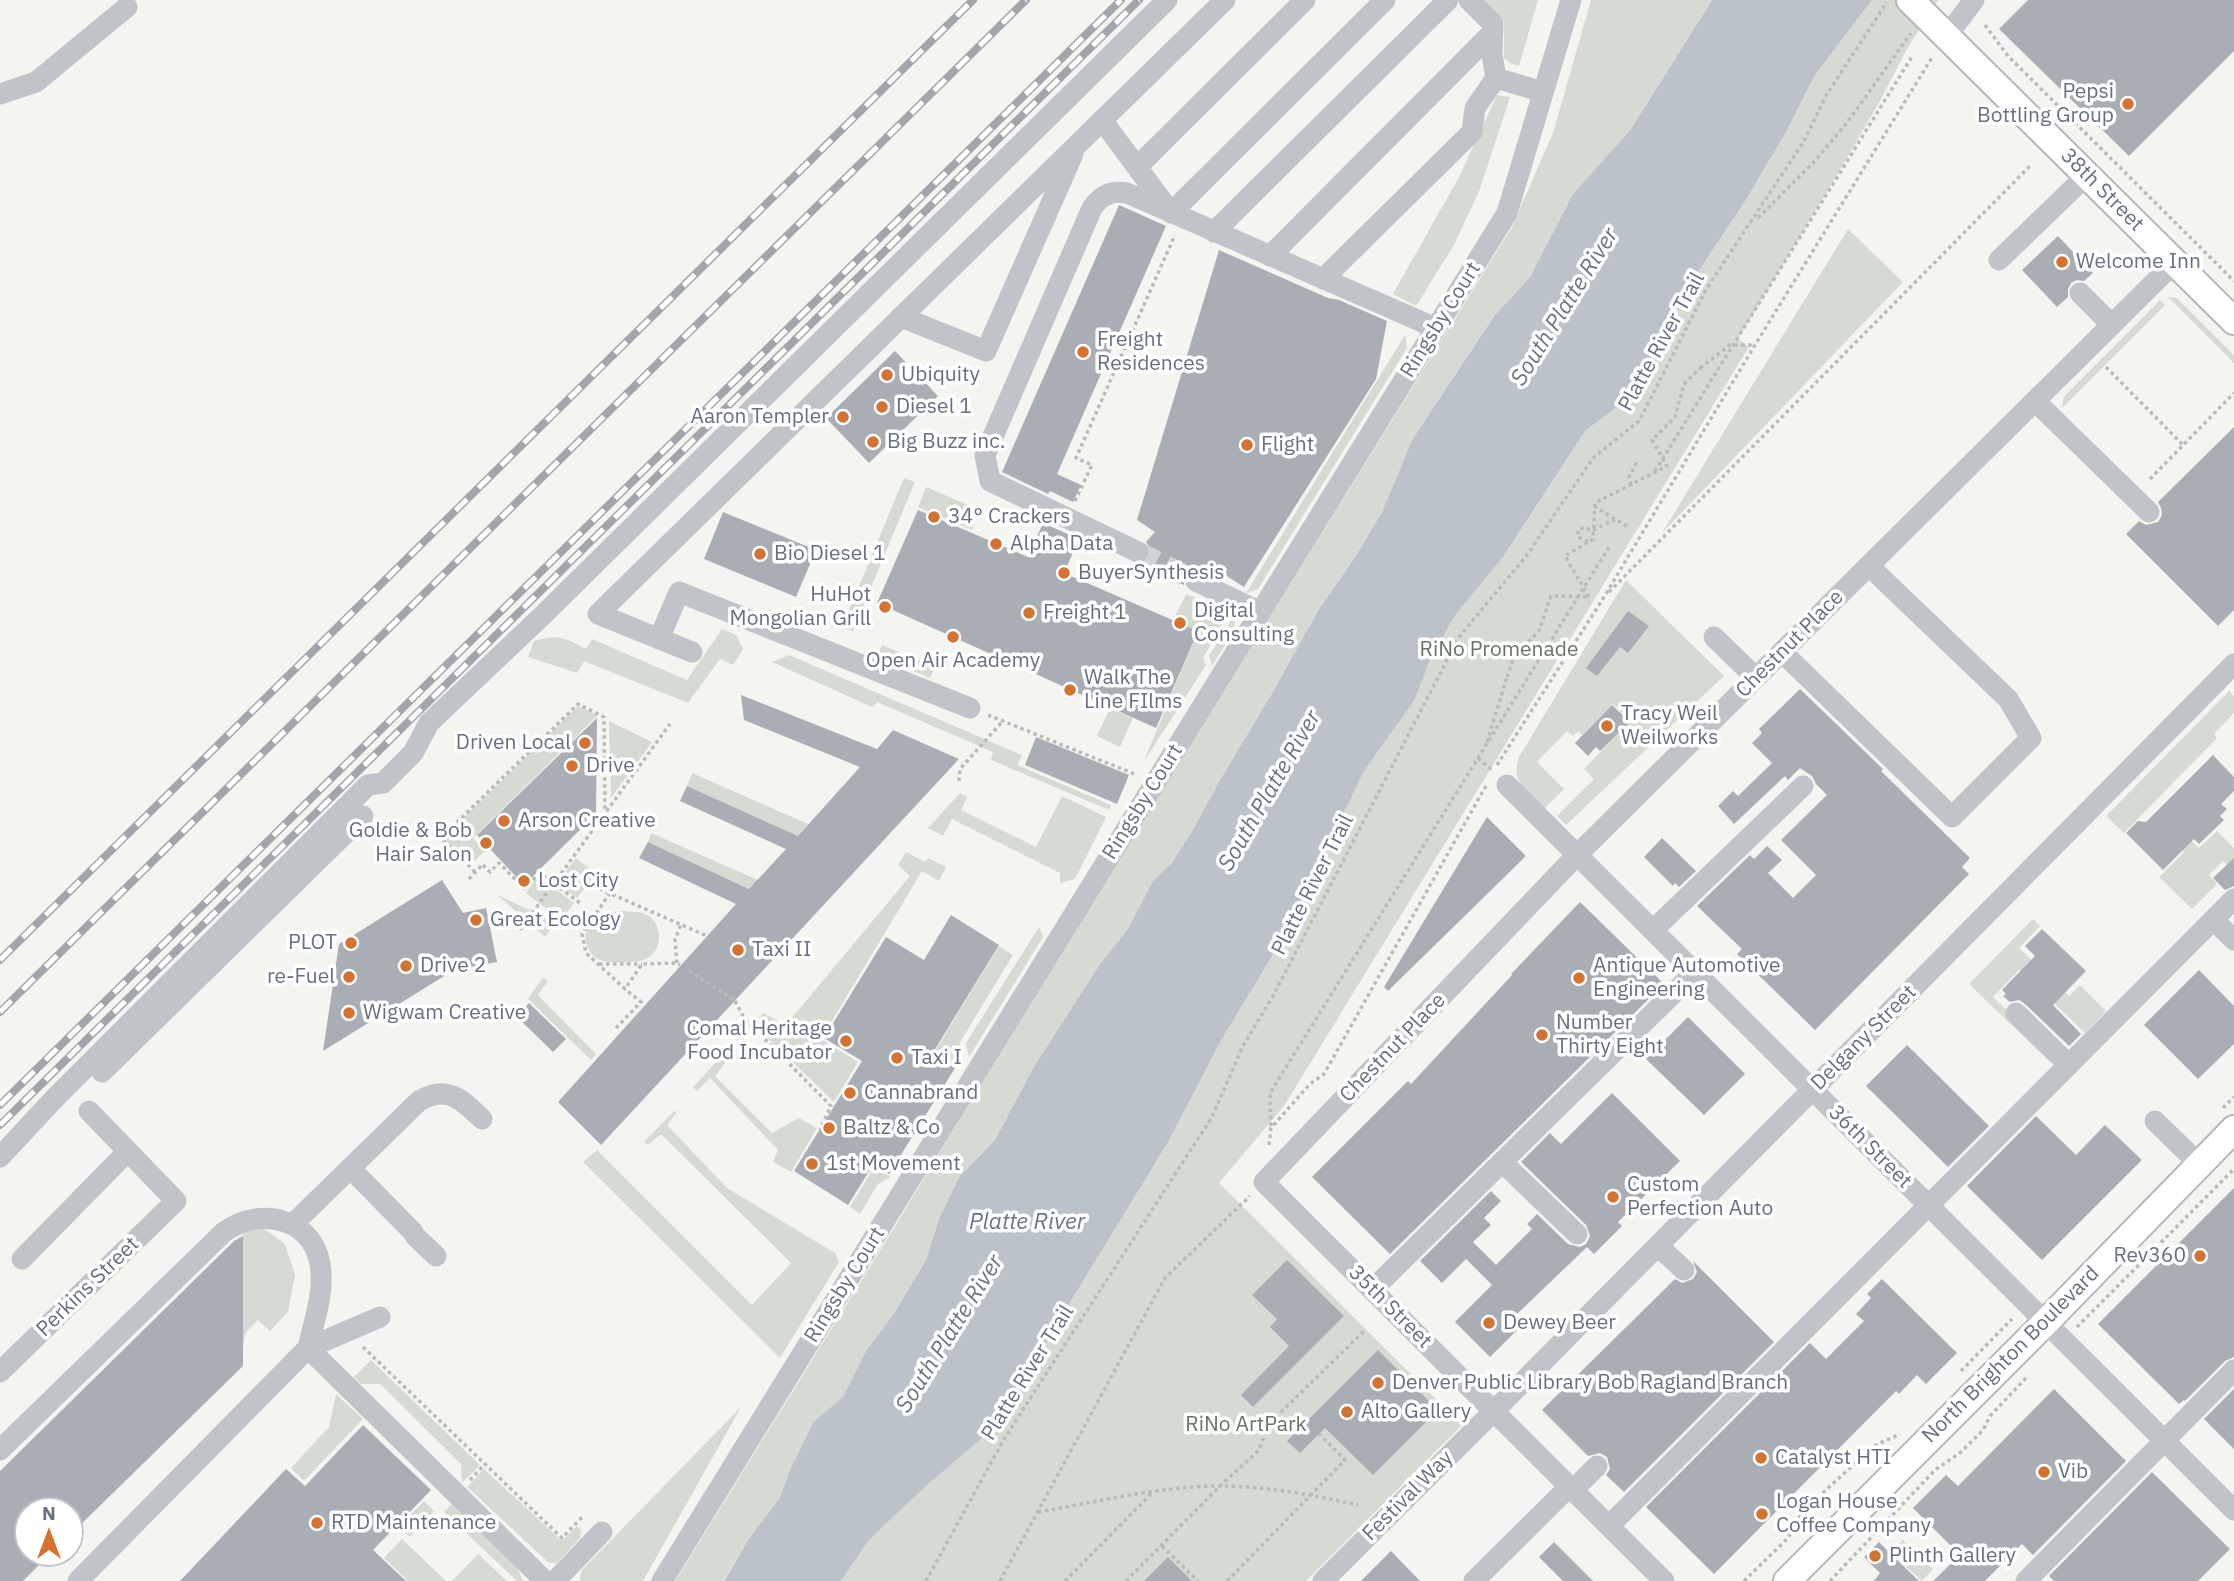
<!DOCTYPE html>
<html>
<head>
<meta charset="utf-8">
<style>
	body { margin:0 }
	#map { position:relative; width:2234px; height:1581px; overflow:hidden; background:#f4f5f1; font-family:"IBM Plex Sans",sans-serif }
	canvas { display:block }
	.north { position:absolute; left:14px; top:1497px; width:70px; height:70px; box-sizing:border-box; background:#fff; border:2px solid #c2c6cc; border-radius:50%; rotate:0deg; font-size:19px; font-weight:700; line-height:28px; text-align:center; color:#667080 }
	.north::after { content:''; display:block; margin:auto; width:24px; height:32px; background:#d47232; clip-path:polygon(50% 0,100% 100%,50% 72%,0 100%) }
</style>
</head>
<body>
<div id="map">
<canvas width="2234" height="1581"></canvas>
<div class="north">N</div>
</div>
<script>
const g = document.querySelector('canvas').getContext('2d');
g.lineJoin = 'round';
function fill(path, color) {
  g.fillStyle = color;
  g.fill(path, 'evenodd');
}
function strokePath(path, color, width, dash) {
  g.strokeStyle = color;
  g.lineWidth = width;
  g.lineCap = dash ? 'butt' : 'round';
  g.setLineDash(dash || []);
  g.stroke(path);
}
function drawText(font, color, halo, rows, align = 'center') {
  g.font = font + ' "IBM Plex Sans",sans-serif';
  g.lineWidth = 7;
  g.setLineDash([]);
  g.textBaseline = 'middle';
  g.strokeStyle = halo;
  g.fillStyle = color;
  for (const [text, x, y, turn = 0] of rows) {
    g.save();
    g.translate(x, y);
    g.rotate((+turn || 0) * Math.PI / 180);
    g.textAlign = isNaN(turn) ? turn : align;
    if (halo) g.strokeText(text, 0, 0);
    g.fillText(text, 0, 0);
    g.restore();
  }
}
fill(new Path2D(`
	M1482,0h56l-19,66 -9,-3 -6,-5v-37z
	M1591,0h121l-81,129 -58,65 -43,83 -35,38 -83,125 -30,72 -28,47 -35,50 -48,86 -51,85 -25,46 -23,37 -19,18 -25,48 -28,35 -67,104 -38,72 -36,37 -20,42 -13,41 -31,52 -29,39 -23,46 -29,24 -23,47 -12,31 -29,38 -27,44h-48l219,-353 118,-196 500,-805 41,-94z
	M1872,0h66l-30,47 -27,52 -44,76 -99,164 11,8 -465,759 -65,77 243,242 -156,156h-465l28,-41 57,-54 54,-46 56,-82 131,-214 55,-105 64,-106 78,-162 50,-70 17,-43 25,-44 47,-57 82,-126 44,-33 61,-114 54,-81 42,-71 29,-57z
	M1497,95l13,2 -30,92 -26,56 -38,61 -23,-12 66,-117z
	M1848,229l55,53 -241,251z
	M2168,297l9,1 57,57v8z
	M2160,300l5,5 -103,103 2,-12z
	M1405,335l2,13 -149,241 -12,4z
	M904,478l11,4 -62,149 -11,-4z
	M926,487l54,23 -8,20 -54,-23z
	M1626,580l98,96 -158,149 -9,-9 37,-37 -10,-10 46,-48 -17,-17 -31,31 -4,-4 -5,5 -6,-5 -30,31 27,27 -19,19c-17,-16 -35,-25 -26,-51z
	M1186,594l43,18 -26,46 3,7 -63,98 55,-132 -25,-11z
	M1234,616l1,13 -23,37 -3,-10z
	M722,629l14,6 7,14 -10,16 -13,-6 -32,44 -104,-42 -7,12 -49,-16 6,-16c24,-7 30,-4 52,8l6,-10 95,41z
	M882,645l53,22 -5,11 -53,-22z
	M789,655l233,100 -5,10 94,40 -2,5 -118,-50 2,-8 -116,-50 -5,5 -100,-45z
	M2229,691l5,5v17l-20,21 3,4 -93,95 -18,-17z
	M578,706l20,9 -125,123 12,13 -15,14 -27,-27z
	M1110,708l23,10 -13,29 -23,-11z
	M609,721l43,21 -41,56z
	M692,773l116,51 -10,12 -111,-50z
	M960,793l7,4 -6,13 75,37 26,-51 44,21 -31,62 -15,4v-10l-108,-54 -9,17 -15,-8z
	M2161,810l38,38 18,-17 17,17v14l-5,5 -6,-6 -14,14 8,9 -25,25 -33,-32 25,-25 -33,-32z
	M651,833l107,47 -9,9 -101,-47z
	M906,852l19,10 3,-4 18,9 -7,14 -17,-10 -101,168 37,23 -24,40 -81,-78 10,-11 23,12 124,-149 -12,-11z
	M576,858l20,15 -19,25 -20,-15z
	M538,876l36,27 -13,17 -35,-27z
	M497,895l59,27 -11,15z
	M623,911c8,1 19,0 26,5 14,10 13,33 -1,42 -6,3 -14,4 -21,4 -8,1 -19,1 -27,-2 -17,-8 -20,-33 -3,-44 8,-4 17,-4 26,-5z
	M2033,919l7,7 -21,22 50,48 11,-11 26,26 -21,22 -66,-63 -26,27 62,60 -5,5 -81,-78z
	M1039,927l4,10 -74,120 -3,-14z
	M999,946l14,9 -53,87 2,15 -6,11 -23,-14z
	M543,977l5,4 -10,14 58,59 -5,6 -63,-61z
	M720,1058l6,4 -11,14 57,57 27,-15 18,10 -26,44 -18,-10 5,-12 -68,-72 -13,13 -4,-4z
	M674,1111l3,1 -10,13 60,63 108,65 4,9 -59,96 -197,-196 14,-12 155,155 39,-42 -130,-129 -13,11 -4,-3z
	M874,1167l17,10 -13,7 -18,30 -10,-7z
	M259,1225l26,19 10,31 -7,37 -18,19 -12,-11 -12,12 -3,14v-113z
	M371,1360l109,105 -18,18 -1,-19 -81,-80h-19l-7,-7z
	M336,1394l27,25 -59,62 -13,-13 38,-41z
	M741,1407l-98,174h-63l1,-10z
	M484,1469l78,72 15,-15 4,4 -1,8 -24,26 -8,-2 -81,-75z
	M424,1501l10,10 -24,26 -11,-11z
	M452,1504l65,63 6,14h-6l-73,-69z
	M402,1539l44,42h-38l-24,-23z
	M1903,1540l30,29 -11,12 -31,-28z
	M478,1554l29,27h-55z`), '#d5dbd3');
fill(new Path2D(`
	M1712,0h160l-57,75 -29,57 -42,71 -54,81 -61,114 -44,33 -82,126 -47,57 -25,44 -17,43 -50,70 -78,162 -64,106 -55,105 -131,214 -56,82 -54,46 -57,54 -28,41h-117l26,-44 29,-38 12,-31 23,-47 29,-24 23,-46 29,-39 31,-52 13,-41 20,-42 36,-37 38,-72 67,-104 28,-35 25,-48 19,-18 23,-37 25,-46 51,-85 48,-86 35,-50 28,-47 30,-72 83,-125 35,-38 43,-83 58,-65z`), '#bbc2c9');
fill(new Path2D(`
	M2028,0h206v51l-105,105 -130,-127z
	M1119,205l47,21 -109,248 24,11 -8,17 -23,-11 -2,3 -46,-22z
	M2058,236l35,37 -9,8 -7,-1 -6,3 -3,6v8l-11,10 -35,-37z
	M1219,250l109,48 11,2 48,21 -11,58 -132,208 -33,-21 -5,5 -10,-3 -8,3 -4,5v9l-44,-20 6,-3 4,-5 1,-7 -5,-8 9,-10 -18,-12z
	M895,351l43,45 -69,67 -43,-45z
	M2234,427v183l-16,16 -92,-92 13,-13 7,4 12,-3 4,-7 -1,-7 -3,-6z
	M918,510l110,47 15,-34 36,16 -15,34 134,58 -42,97 -279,-125z
	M723,512l93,38 -20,47 -92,-38z
	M1628,611l21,15 -21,27 -8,-6 -23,29 -11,-8z
	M1800,689l83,80 -2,2 89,87 -8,9 7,7 -154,156 -78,-76 5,-5 -45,-43 53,-51 4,4 13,-13 15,14 -14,13 25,25 23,-23 -35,-35 46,-45 -11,-11 -4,-8 -12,-8 -12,12 -3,-4 -51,48 -16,-18 15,-15 5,5 34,-33 -20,-20 10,-10 -3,-4z
	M741,695l136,54 16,-19 66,29 -358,386 -43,-43 178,-198 -97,-46 9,-16 101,47 37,-40 -106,-48 7,-15 111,50 62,-69 -116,-47z
	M1612,705l18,17 -30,29 -4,-4 -8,9 -13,-13z
	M597,718l-1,96 -72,71 -47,-50z
	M1036,737l93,38 -12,29 -92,-39z
	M2213,755l21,22v14l-13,13 6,5 -7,7 4,4 -25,24 -5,-5 -31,31 -37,-37 12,-12 8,1z
	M1487,817l39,39 -138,135 -4,-4z
	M1662,838l34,33 -17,16 -4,-4 -2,3 -29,-29z
	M2234,858v28l-9,4 -12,-12z
	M442,880l21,33 23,-5 11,54 -43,8 -131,81 16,-107z
	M1580,902l84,82 -274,270 -78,-77 96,-96 3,3 101,-109 -1,-1z
	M951,915l48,30 -67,109 23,14 -66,106 -16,-9 -25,40 -54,-34 68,-110 -38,-23 62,-101 38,23z
	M2042,929l44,42 -33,34 28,29 -12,12 -44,-42 -6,-4 -9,2 -7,-6 3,-2 -4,-4 33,-34 -10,-10z
	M2199,970l35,36v38l-36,35 -54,-54z
	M529,1003l37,36 -13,13 -37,-36z
	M1688,1017l57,57 -41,41 -58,-56z
	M1907,1045l82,81 -41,41 -82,-81z
	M1612,1093l68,68 -62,61 4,4 -28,28 -7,-7 -71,68 8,8 -34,34 -35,-35 37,-37 -26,-26 -24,24 -22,-22 71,-70 10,10 -17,17 7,7 -18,17 23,23 36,-36 -5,-5 10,-10 31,30 12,3 6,-3 4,-8 -4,-11 -65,-63 29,-29 11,11z
	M2036,1116l40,39 29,-30 37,35 -100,100 -75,-74z
	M2234,1188v169l-9,4 -40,40 -1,-1 -5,4 -81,-80z
	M243,1236v130l-173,169v-24h-42v42h23l-28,28h-23v-110l234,-230z
	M1287,1260l57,56 -91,91 -12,-12 48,-49 -19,-19 7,-8 -25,-24z
	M1693,1261l81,81 -150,150 -18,-17 4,-6 -3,-12 -7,-4 -12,3 -46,-46 133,-131 7,4 11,-4 4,-7z
	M1882,1279l75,74 -31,31 -9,-9 -18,19 -3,-3 -182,183 -68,-67 164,-164 16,16 38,-38 -8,-7 15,-16 -4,-4z
	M1378,1350l60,60 -65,65 -48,-47 -25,25 -13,-12z
	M2054,1389l72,72 -93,94 -11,-11 -37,37h-52l27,-26 -47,-47 33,-33 12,11z
	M2234,1389v60l-30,-30z
	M363,1425l68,65 -58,60 33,31h-226l106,-112 19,17z
	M2152,1472l78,77 -32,32h-144l-5,-5z
	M1554,1542l39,39h-30l-24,-24z
	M1879,1542l10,10 30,29h-45l6,-8 -16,-16z
	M1391,1551l29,30h-59z
	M1168,1557l24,24h-48z`), '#a9aeb5');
strokePath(new Path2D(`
	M1138,552l58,29`), '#d0d4d5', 21, [21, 10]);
const major = new Path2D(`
	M1910,0l324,321
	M1787,1581l259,-259 188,-193`);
strokePath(major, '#b4b6ba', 30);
strokePath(new Path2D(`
	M1985,25l23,31 226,225
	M1758,218l56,-56 32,-38 65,-91
	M2106,367l77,78
	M1700,368l30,-23h25
	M1655,471l258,-416
	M2150,479l84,-86
	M1631,485l-2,-8 9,-17
	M1075,501l17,-36 -16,-7 99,-223
	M1594,506l36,22
	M1593,530l23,-11
	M1588,542l-10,-5v-7l7,-3 8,5
	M1609,592l422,-427
	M988,715l149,60
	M1487,742l20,-65
	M1478,758l15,13
	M1497,765l107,-168 151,-252 178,-289
	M959,781l1,-12 42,-47
	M483,865l7,7 9,-9 25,25 16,-15 40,30
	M475,872l-34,-34 137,-134 26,13 1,95
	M469,879l13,-14
	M593,886l114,50
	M610,893l-28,41 4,19 39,36 17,-25 35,-1 3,2
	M520,930l150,-206
	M677,963l-2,-23 6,-16
	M599,964h43
	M689,971l45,29
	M735,1001l9,17 87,88 -11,23
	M616,1028l25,-26 -16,-13
	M2223,1108l11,-11
	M1271,1126l-1,-33 339,-546
	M1269,1145l2,-17 39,-44 14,-10 163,-290
	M2077,1327l157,-158
	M363,1347l199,191 22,-23
	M1961,1371l51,-52
	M470,1480l15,-16
	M1038,1512c60,-10 121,-26 182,-26 45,0 94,9 138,19
	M1162,1546l36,35
	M926,1581l78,-142 208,-322 31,-71 30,-50 186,-359 68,-82 66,-97 46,-37 68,-133 97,-147 23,-47 60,-92
	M1000,1581l165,-303 85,-82
	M1065,1581l87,-88
	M1126,1581l94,-95 38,-35 12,-28 94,-92
	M1227,1581l118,-121 -26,-26
	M1744,1581l44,-43 15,-27 71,-65 26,-12
	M1830,1581l105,-111 26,-18 22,-22 7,-14 37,-39`), '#b8babd', 3.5, [3.5, 3.5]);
strokePath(new Path2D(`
	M1947,36l27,-36
	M1496,78l47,14
	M0,94l36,-12 91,-75
	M1102,120l69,93 214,-213
	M1137,167l168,-167
	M1214,232l234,-232
	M1270,256l223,-224
	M1999,260l88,-85
	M1323,279l149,-147 3,-24 21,-30 -4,-24 1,-30 -24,-24
	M2080,293l32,32
	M901,317l85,34 87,-197
	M2035,401l114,111
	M1138,552l-148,-71 -5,-26 107,-247c9,-13 20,-18 35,-15l309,135
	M1196,581l64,31
	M1714,637l42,41
	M659,639l20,-47 291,116
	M692,652l-94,-38 627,-614
	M1782,652l170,165 79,-79 -23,-39 -139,-133
	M1507,785l727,725
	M2214,920l20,20
	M1653,930l150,-144
	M2016,1013l53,52
	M102,1072l261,-256
	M2155,1121l44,43
	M0,1157l54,-58 314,-314 15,-2 30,-30 16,-30 113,-107 625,-616
	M1502,1162l75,72
	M350,1168l63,64
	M292,1225l127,-124c29,-17 43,-1 63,18
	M415,1236l21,20
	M1658,1246l26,24
	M22,1259l106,-108
	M1372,1290l323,-318
	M308,1348l237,233
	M0,1372l176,-171 -87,-90
	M0,1450l224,-218c38,-28 95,-12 97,41 2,24 -8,51 -13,75
	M1573,1490l24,-24
	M1609,1526l625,-627
	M78,1581l230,-233 72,-31
	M555,1581l47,-49
	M662,1581l845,-1368 64,-213
	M1323,1581l171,-170 740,-747
	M1474,1581l95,-94
	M1664,1581l-400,-399 313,-327 598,-593
	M2026,1581l208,-211`), '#c0c3c7', 21);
strokePath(major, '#fff', 26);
const rail = new Path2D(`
	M0,960l973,-960
	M0,1012l1026,-1012
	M0,1105l1121,-1105
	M0,1125l1139,-1125`);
strokePath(rail, '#a2a5ab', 8);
strokePath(rail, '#fff', 5, [16]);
strokePath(new Path2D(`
	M1589,597l-24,-41 28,-17 2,-36 72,-37 -15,-26 23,-23 9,-33 16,-16
	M1507,677l7,-20 25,-26 12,-35 38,1`), '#b8babd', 3.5, [3.5, 3.5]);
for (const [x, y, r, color] of [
	[2128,104,7,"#d47232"],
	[2062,262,7,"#d47232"],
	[1083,352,7,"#d47232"],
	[887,375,7,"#d47232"],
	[882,407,7,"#d47232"],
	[843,417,7,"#d47232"],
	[873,442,7,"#d47232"],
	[1247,445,7,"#d47232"],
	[934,517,7,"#d47232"],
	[996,544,7,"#d47232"],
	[760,554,7,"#d47232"],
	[1064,573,7,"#d47232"],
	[885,607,7,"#d47232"],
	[1029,613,7,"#d47232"],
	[1180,623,7,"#d47232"],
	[953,637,7,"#d47232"],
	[1070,690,7,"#d47232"],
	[1607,726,7,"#d47232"],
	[585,743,7,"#d47232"],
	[572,766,7,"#d47232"],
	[504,821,7,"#d47232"],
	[486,843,7,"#d47232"],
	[524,881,7,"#d47232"],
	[476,920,7,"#d47232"],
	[351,943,7,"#d47232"],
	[738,950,7,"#d47232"],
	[406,966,7,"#d47232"],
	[349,977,7,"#d47232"],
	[1579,978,7,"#d47232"],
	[349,1013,7,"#d47232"],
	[1542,1035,7,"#d47232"],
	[846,1041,7,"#d47232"],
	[897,1058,7,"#d47232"],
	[850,1093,7,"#d47232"],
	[829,1128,7,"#d47232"],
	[812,1164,7,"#d47232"],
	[1613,1197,7,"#d47232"],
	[2200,1256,7,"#d47232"],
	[1489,1323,7,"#d47232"],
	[1378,1383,7,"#d47232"],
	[1347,1412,7,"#d47232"],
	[1761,1458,7,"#d47232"],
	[2044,1472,7,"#d47232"],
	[1762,1514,7,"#d47232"],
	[317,1523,7,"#d47232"],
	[1875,1556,7,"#d47232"]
]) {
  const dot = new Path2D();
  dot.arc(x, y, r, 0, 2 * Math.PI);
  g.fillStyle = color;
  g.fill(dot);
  strokePath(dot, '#fff', 2.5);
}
drawText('21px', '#667080', '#fff', [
	["Pepsi",2114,92,"right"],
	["Bottling Group",2114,116,"right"],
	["Welcome Inn",2076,262],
	["Freight",1097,340],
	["Residences",1097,364],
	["Ubiquity",901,375],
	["Diesel 1",896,407],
	["Aaron Templer",829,417,"right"],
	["Big Buzz inc.",887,442],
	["Flight",1261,445],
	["34° Crackers",948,517],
	["Alpha Data",1010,544],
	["Bio Diesel 1",774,554],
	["BuyerSynthesis",1078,573],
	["HuHot",871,595,"right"],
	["Mongolian Grill",871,619,"right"],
	["Digital",1194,611],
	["Consulting",1194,635],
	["Freight 1",1043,613],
	["Open Air Academy",953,661,"center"],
	["Walk The",1084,678],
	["Line FIlms",1084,702],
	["Tracy Weil",1621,714],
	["Weilworks",1621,738],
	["Driven Local",571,743,"right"],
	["Drive",586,766],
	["Arson Creative",518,821],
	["Goldie & Bob",472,831,"right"],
	["Hair Salon",472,855,"right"],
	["Lost City",538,881],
	["Great Ecology",490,920],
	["PLOT",337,943,"right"],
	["Taxi II",752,950],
	["Drive 2",420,966],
	["Antique Automotive",1593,966],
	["Engineering",1593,990],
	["re-Fuel",335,977,"right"],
	["Wigwam Creative",363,1013],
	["Number",1556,1023],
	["Thirty Eight",1556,1047],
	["Comal Heritage",832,1029,"right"],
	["Food Incubator",832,1053,"right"],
	["Taxi I",911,1058],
	["Cannabrand",864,1093],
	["Baltz & Co",843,1128],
	["1st Movement",826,1164],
	["Custom",1627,1185],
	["Perfection Auto",1627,1209],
	["Rev360",2186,1256,"right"],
	["Dewey Beer",1503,1323],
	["Denver Public Library Bob Ragland Branch",1392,1383],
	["Alto Gallery",1361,1412],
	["Catalyst HTI",1775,1458],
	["Vib",2058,1472],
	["Logan House",1776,1502],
	["Coffee Company",1776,1526],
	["RTD Maintenance",331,1523],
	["Plinth Gallery",1889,1556]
], 'left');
drawText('21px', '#667080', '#fff', [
	["38th Street",2102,190,45],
	["Ringsby Court",1441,320,-58],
	["Platte River Trail",1662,342,-61],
	["Chestnut Place",1790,644,-45],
	["Ringsby Court",1143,802,-58],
	["Platte River Trail",1313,885,-63],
	["Delgany Street",1864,1038,-45],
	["Chestnut Place",1393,1048,-46],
	["36th Street",1870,1147,45],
	["Ringsby Court",845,1285,-58],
	["Perkins Street",88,1287,-44],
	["35th Street",1390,1307,45],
	["North Brighton Boulevard",2011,1355,-45],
	["Platte River Trail",1028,1373,-58],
	["Festival Way",1408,1496,-45]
]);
drawText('21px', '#657764', '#fff', [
	["RiNo Promenade",1499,650],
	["RiNo ArtPark",1246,1425]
]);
drawText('italic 23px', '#677784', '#fff', [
	["South Platte River",1565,307,-58],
	["South Platte River",1270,791,-60],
	["Platte River",1027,1222],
	["South Platte River",950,1334,-58]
]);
</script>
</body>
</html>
